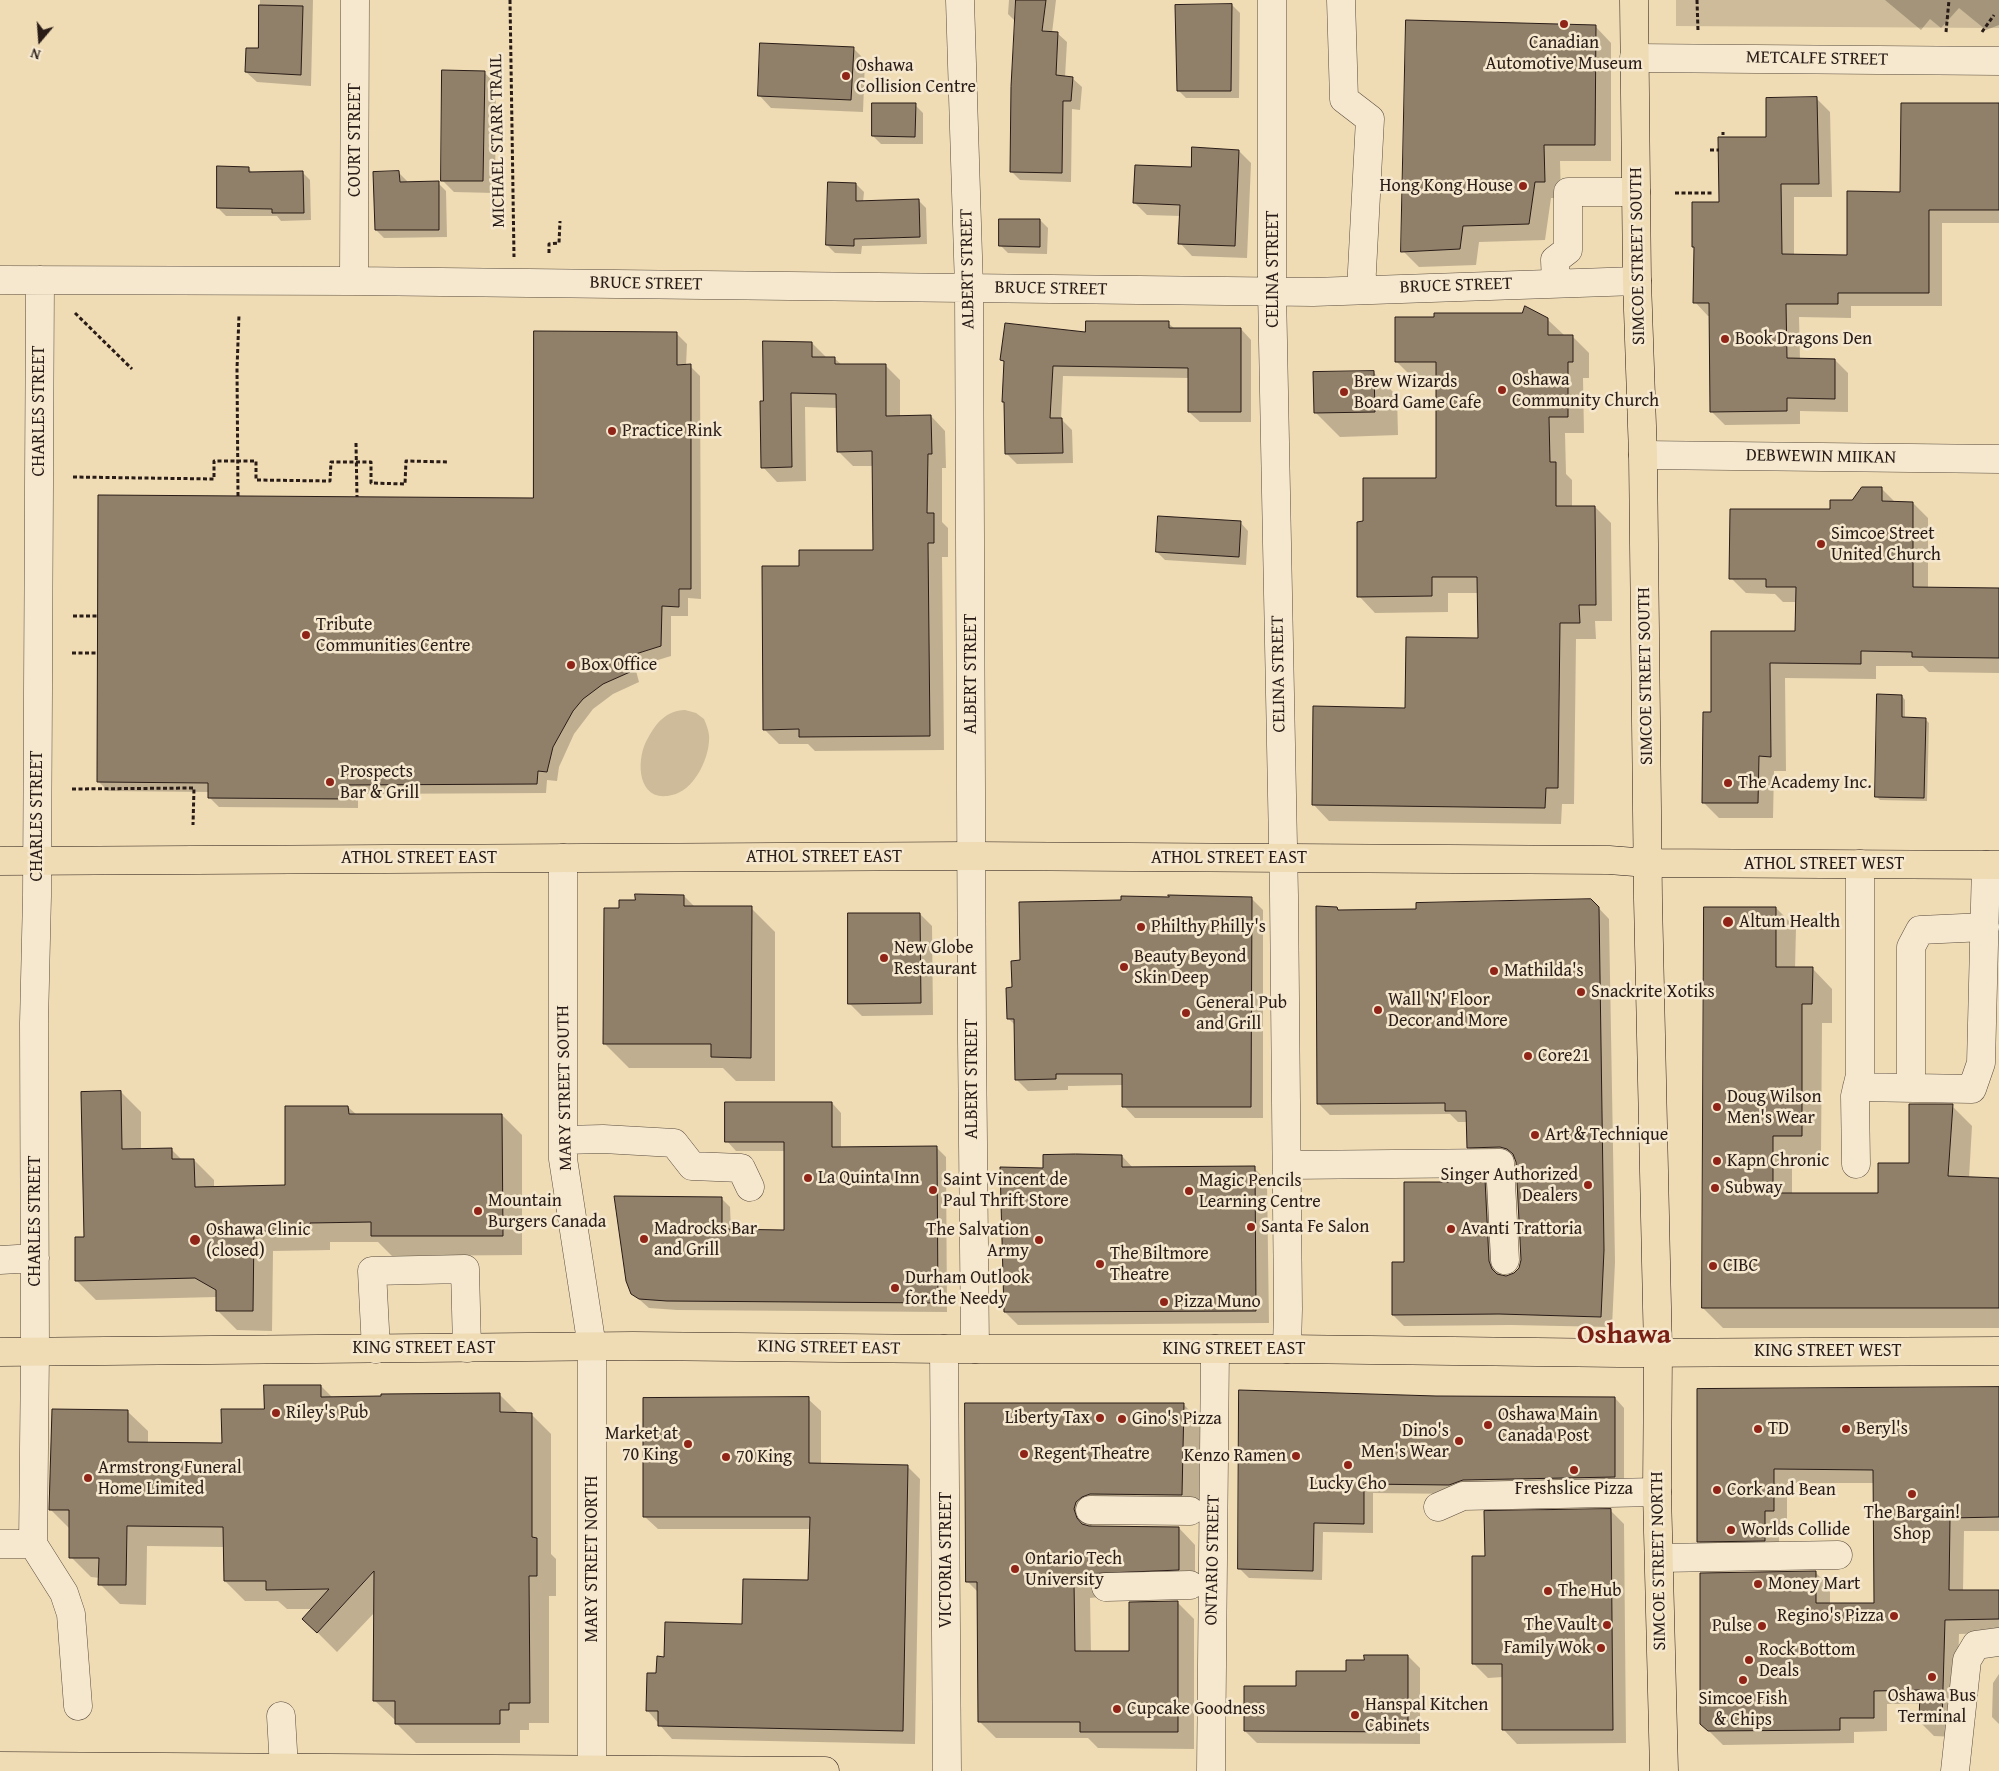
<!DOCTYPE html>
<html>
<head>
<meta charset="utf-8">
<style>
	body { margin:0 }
	#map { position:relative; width:1999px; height:1771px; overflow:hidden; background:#efdbb4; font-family:"Gentium Book Plus",serif }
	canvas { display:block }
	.north { position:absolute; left:15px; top:15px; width:50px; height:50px; -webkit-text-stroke:4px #f5e8ce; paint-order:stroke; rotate:198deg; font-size:14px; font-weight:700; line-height:20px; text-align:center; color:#291c17 }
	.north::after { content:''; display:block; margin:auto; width:18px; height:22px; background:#291c17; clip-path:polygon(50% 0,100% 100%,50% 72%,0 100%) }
</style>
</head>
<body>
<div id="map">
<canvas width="1999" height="1771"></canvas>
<div class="north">N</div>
</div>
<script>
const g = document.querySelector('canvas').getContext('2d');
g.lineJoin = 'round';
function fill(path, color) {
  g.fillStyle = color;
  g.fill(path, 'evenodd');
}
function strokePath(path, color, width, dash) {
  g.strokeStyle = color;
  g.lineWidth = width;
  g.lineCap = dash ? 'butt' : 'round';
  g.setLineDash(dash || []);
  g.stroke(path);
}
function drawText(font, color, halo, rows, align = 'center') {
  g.font = font + ' "Gentium Book Plus",serif';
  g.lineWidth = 5;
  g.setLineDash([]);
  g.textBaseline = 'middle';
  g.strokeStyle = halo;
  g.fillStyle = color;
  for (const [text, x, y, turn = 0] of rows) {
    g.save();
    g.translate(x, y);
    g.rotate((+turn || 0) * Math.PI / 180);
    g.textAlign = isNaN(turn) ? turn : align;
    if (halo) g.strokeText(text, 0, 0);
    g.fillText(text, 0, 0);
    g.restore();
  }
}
fill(new Path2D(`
	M1676,0h323v28l-323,-2z
	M685,710l11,3 8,6c3,7 6,15 5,22 -1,20 -16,50 -37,54 -35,9 -37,-36 -24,-57 9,-16 18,-27 37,-28z`), '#cdbb99');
fill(new Path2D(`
	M260,0h53l-2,86 -54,-4 -11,-10 13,-22z
	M1009,0h47l-4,33h5l10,9 -2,35 7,1 10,9 -2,23 -8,-1 -1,73 -51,-2 -9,-9 5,-149 -8,-8z
	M1885,0h114v25l-13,5 -27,-22 -18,20 -11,-9 -9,11z
	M1232,5l8,8 -1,85h-53l-8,-8 -1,-83z
	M1595,26l16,17v118h-51l1,37h-10l-6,42 -66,2 -3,23 -57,2 -16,-16z
	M853,48l12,12 -2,52 -92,-4 -12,-13z
	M484,72l12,13 -1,108 -41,-1 -12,-12z
	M1817,99l13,13 2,85h-38v58l54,1 54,-63 97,-88v118h-57v83h-91v12l-52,-1 1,43h35l13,13v39l-48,-1v13l-75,1 -14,-14v-95h-3l-13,-14 1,-53 -3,-2 27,-44 48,-65z
	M915,105l8,8v31h-42l-8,-8z
	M1239,151l12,12 -4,95 -55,-2 -12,-13 1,-27 -34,-1 -12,-12 58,-34z
	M248,168l5,5 49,-1 8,8 1,40 -30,1 -4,-5h-51l-8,-8z
	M399,173l8,8v2h31l8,8 1,46 -63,1 -8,-8z
	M856,184l8,8 -1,10 55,-2 8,8 1,36 -65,2 -1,8 -26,-1 -8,-8z
	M1040,220l8,8 -1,26 -39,-1 -8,-8z
	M1547,319l17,16 8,1 17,17v25h-6l1,55h-19l1,41 6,6v27h23l16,16 1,98h-17l1,18h-20l-2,165h-12l-1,20 -232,-3 -16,-17 93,-95 73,-70v-46h-31v19l-73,1 -16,-17 6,-73 72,-44v-101h-24l-17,-17z
	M1168,323l7,6h66l10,11v82h-51l-11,-10v-34l-126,-2 -2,43 11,11 1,33 -56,1 -11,-11v-49l-3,-3 2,-38 -3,-3 85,-27z
	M677,334l10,10 -1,22h4l10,10 1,223 -13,-1v18h-17v40l-36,11 4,15 -26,12 -20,15 -19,25 -15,33 -2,14 -10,-1 -1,13 -188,1v14l-139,-1 -10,-10v-5l-101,-1 -10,-10 436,-282z
	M812,343l15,15h7l8,7 44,1 14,14v37l31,-1 14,15 1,37h-4v54l6,6v29h-6l2,193 -129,1 -7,-7h-29l-15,-15 36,-162 74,-16v-85h-21l-15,-15 -1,-43 -32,-1 1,74 -29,1 -14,-15 1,-65z
	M1373,372l24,24 1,39 -58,2 -24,-24z
	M1882,489l14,14h17l15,15v71h71v84l-70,-1 -6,-6h-47v13l-91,-1 1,93h-12l-1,47h-54l-16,-16 10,-89 84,-81v-30h-14l-8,-8 -29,-1 -15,-15 100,-68z
	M1240,522l8,9 -2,34 -81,-5 -8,-8z
	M1902,696l3,4v19h20l4,4 -2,78 -47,-1 -3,-3z
	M684,896l11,11 56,1 24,24v149h-39l-13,-13h-94l-24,-24 16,-135z
	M1251,898l12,12v208h-128l-11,-12 -1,-21 -55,1v4l-40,1 -12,-12 -1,-54 -7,-7 5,-29 9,-27z
	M1591,900l18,19 6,343 -3,65 -101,-2 -107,1 -11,-11 12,-52 64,-80 16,-3 11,11 5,85 4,1 9,-3 6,-6 2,-9 -6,-100 -37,-1 -11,-11 -1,-25h-9l-8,-8 -120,1 -11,-11 18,-196 3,3h77z
	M1776,908l20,20 -1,41 17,-1 20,21v34h-10l-1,132h-29v39l87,1 31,-31 42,-58 20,20 -3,52 30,2v148h-276l-20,-20z
	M920,914l12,12 1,89 -71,1 -13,-13z
	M121,1092l20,20v38l30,-1 11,11h12l20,20v8l73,-2 61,-79 9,8h145l20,20v120l-130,1 -14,-14h-48v8l-57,1 -1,80 -35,-1 -20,-20v-12l-1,-1 -120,3 -20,-20z
	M832,1103l9,10v35h96l9,9 1,155 -270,-2 -28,-2 -17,-15 89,-95 9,9 1,23 54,1v-80h-49l-9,-10z
	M1122,1156l12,13 120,-1 13,13 2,142 -251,2 -13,-13 39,-143z
	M321,1386l12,12 166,-4 20,20h12l20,20v120l5,5v37h-7v127h-20v7h-9v13h-104l-20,-20v-2l-22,-21 1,-88 -38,40 -33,-33 9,-10h-26l-9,-8h-33l-20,-20 -1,-34 -77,-1 -1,59 -26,-1 -20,-20v-6l-9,-1 -20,-20v-27l-21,-21 77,-98 21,20v12l75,1 42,-34z
	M1999,1388v143h-35l-1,60h36v42l-40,1 -3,103 -22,-1 -14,-14 1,-18h-34v27l-33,1v11l-131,2 -22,-22 114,-151 15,15v17h45v-121h-88v42h-8v29l-66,1 -15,-14v-151z
	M1436,1397l179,1 9,10v78l-165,8 -86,-1v40l-50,-1 -1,48 -73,-2 -9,-9z
	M808,1399l13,12v54l87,2 12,12 -5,265 -243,-5 -25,-29 11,-36 7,-16 78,-33 67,-43 1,-53h-153l-13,-12z
	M1183,1404l17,17 -1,91 -106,7 -2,8 88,1 16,17v41l-105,12 1,54h39l47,-50 17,17v130l-96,-1 -10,-10h-92l-17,-17 -1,-129 -11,-11z
	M1610,1510l14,14 2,219 -109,1 -13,-14 -1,-53 -15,1 -14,-14 12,-107z
	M1408,1656l12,12v76l-163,-1 -12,-12 53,-44 49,-15 18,-11z
	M1999,1674v50l-7,-7 1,-34z`), '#0003');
const building = new Path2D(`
	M1016,0h30l-4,31 16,1 -2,43 17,2 -2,24h-8l-1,72 -52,-1 1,-85z
	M1232,4l-1,87h-54l-2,-86z
	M259,5l44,1 -2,69 -56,-3 1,-24h12z
	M1406,20l190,5 -1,120h-51l1,37h-10l-6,42 -66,2 -3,23 -59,3z
	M760,43l94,4 -3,53 -93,-4z
	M442,70l43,1 -2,110h-42z
	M1817,97l2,87h-38l1,70 65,1v-64l53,1 1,-89h98v107h-70v83h-91v11h-52l1,54 48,1v40l-48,-1v13l-77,1 -1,-109h-16l1,-56h-2v-45h27l-1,-65h48v-39z
	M872,103h44l-1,34 -43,-1z
	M1192,147l47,3 -4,96 -57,-2 2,-39 -47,-2 2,-38 56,2z
	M217,166l32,1v5l54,-1 1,42h-32v-4l-55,-1z
	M399,171l1,11 39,-1v49h-64l-2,-58z
	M828,182l28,1v18l63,-2 1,38 -66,2v7l-28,-1z
	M999,219h41v28l-41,-1z
	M1525,306l23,12v17h25v27h-5v55h-19l1,45h6v44h39l1,99h-17l1,18h-20l-2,165h-12l-1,20 -233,-3 1,-99 92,2 1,-71 72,1 -1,-61h-45v19l-75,1v-75l6,-1v-43h73v-116h-41v-45h39v-4h88z
	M1086,321h83v7h72v84h-53v-44l-135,-2 -3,52h12l1,35 -58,1 -1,-52h-2l2,-41 -4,-1 5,-37 80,9z
	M534,331l143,1v33l14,-1v225h-12v18l-17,-1 -1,40 -35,11 4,15 -27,12 -20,15 -10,12 -20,36 -6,25 -9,-1 -1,13 -188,1v14l-141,-1v-15l-111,-1 1,-287 435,3z
	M763,341l49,1v15h23v7h51v52l45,-1 1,39h-4l-1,59h7v30h-6l2,193 -131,1v-8l-36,1 -1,-164h37v-16h74l-1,-99 -35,1 -1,-58 -45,-1 1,74 -31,1 -1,-67h3z
	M1374,371l1,41 -61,1 -1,-41z
	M1862,487h20v14l31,1v85l86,1v70l-87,-1v-5l-51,-1v13l-91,-1 1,94 -12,-1 -1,47h-56l1,-91h8v-81h84l1,-44h-30v-8h-37l1,-70h100v-9h22z
	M1158,516l83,5 -2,36 -83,-5z
	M1877,694l25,1v22l24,1 -2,80 -49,-1z
	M635,894l49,1v11h68l-1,152 -40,-1v-13h-108l1,-136h15v-8h16z
	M1168,895l84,2 -1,210h-129v-33h-66v5l-41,1 -1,-61h-7l-1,-31 6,-1 -1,-26 9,-1 -1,-58 102,-2v-4l48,1z
	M1591,899l8,8 5,343 -3,67 -102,-3 -107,1v-53h12v-80h63v-3h18l4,82 3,8 5,5 9,2 8,-3 5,-5 2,-8 -5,-98 -3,-8 -6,-5 -7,-2 -33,1 -1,-37h-21v-8l-128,1 -1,-198 21,1 1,3 78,-1v-6z
	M1704,907h72v60h37l-1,37h-10v132h-29v57h105v-30h31v-59h44l-5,72 51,2v130h-297z
	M848,913h72l1,90 -73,1z
	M121,1091l1,58 50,-1v11h22l1,28 90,-2v-79h63l1,8h153l1,122h-132v-14l-61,1v8h-56l-1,80h-37v-21l-21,-12 -120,3v-44h9l-3,-145z
	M725,1102h107v45l105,-1 1,157 -271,-2 -28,-2 -8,-5 -5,-13 -12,-85 108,1v32l62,1v-88h-59z
	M1076,1154l46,1v12l133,-1 1,145 -252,1 -4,-145 43,1v-13z
	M264,1385h57v12l60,-1v-2l119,-1v19l32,1v124l5,1v38h-8l1,127h-21v7h-9v14h-105v-23h-22l1,-130 -57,62 -15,-14 27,-30 -63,1v-9h-42l-1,-54 -96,-1 -1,59h-28l1,-27h-30v-48h-20l3,-101 76,1v32l94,1 -1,-34h43z
	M1999,1387v130l-49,1 -1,72h50v29l-54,1 -3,103 -23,-1 1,-32 -46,1v27h-34v12l-132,1 -8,-7v-151l116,-2v32h58l-1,-133 -99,-1v42h-9v30l-68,1v-153z
	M1239,1390l197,6 179,1v80l-152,3 -14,5 -85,-1v40l-50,-1 -1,48 -75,-2z
	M809,1397v66l99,2 -5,266 -245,-5v-15h-12l1,-38h9l1,-17 7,1 1,-35 77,2 1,-45 65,1 2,-63h-167v-119z
	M965,1403h219l-2,92 -92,-1 -8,3 -6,5 -2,7 3,9 5,6 7,2 90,1v43l-96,4v8h-9l1,69h54v-49l49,-1v131h-98v-10h-102l-1,-140h-11z
	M1611,1509l2,221h-111v-66h-30v-108h13l-1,-45z
	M1364,1655h44v77l-164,-1v-45h52v-15h50v-11h18z`);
fill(building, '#907f69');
strokePath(building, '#291c17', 1);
const minor = new Path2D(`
	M960,0l9,288 3,752 3,309
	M1272,0v291l12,604 4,414 -1,40
	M1341,0l3,99 26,20 -9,171
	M1634,58l365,3
	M0,280l354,1 959,11 324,-11
	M354,281l1,-281
	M1556,283l-1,-23 13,-10v-58h68
	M1643,455l356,4
	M563,858v301l29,188v424
	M1857,1087l115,2 9,-26 5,-198
	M1911,1088v-141l9,-17 65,-3
	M563,1140l40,-1 71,4 18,23 49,2 9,19
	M1856,1164l-1,-68 5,-21v-211
	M1287,1165l213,-2 5,97
	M0,1260l35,-2
	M376,1349l-4,-78 93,-2 2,79
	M944,1349l3,422
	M1438,1507l25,-11 194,-4
	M1090,1510l100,1
	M0,1544h33l2,-192 -1,-329 3,-127 3,-616
	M33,1544l31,49 7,21 7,92
	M1660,1558l178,-3
	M1106,1587l84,-2
	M281,1716l3,52
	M1211,1771l4,-422
	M1955,1771l12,-111 9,-15 23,-3`);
const major = new Path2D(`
	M1634,0l3,281 6,174 5,444 10,453 -1,140 7,279
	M0,861l971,-5 638,4 39,3 351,2
	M0,1352l633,-6 311,3h343l332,4 380,-2
	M0,1766l825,5`);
strokePath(minor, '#5a4c3e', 29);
strokePath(major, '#291c17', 29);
strokePath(new Path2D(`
	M510,0l4,257
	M1697,0l1,31
	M1946,32l3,-32
	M1982,32l12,-17
	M1723,135v-3
	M1710,150h9
	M1675,193h37
	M549,253v-9l10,-1 1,-22
	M75,313l57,56
	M356,443l1,54
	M73,477l141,2v-18h42v19l74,1 1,-19h40v21l34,1 1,-23 43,1
	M238,496l-1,-127 2,-54
	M73,616h25
	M72,653h26
	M72,789l122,-1 -1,37`), '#291c17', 3, [4, 2.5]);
strokePath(minor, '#f5e8ce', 28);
strokePath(major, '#efdbb4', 28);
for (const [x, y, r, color] of [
	[1564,24,5,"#8f2418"],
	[846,76,5,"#8f2418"],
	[1523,186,5,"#8f2418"],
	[1725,339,5,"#8f2418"],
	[1502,390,5,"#8f2418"],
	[1344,392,5,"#8f2418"],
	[612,431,5,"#8f2418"],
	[1821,544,5,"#8f2418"],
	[306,635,5,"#8f2418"],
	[571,665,5,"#8f2418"],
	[330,782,5,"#8f2418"],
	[1728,783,5,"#8f2418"],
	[1728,922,6,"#8f2418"],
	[1141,927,5,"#8f2418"],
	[884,958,5,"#8f2418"],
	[1124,967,5,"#8f2418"],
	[1494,971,5,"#8f2418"],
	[1581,992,5,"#8f2418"],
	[1378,1010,5,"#8f2418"],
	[1186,1013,5,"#8f2418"],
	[1528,1056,5,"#8f2418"],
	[1717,1107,5,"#8f2418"],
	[1535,1135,5,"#8f2418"],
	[1717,1161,5,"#8f2418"],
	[808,1178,5,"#8f2418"],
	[1588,1185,5,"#8f2418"],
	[1715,1188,5,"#8f2418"],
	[933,1190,5,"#8f2418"],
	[1189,1191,5,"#8f2418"],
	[478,1211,5,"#8f2418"],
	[1251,1227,5,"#8f2418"],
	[1451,1229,5,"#8f2418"],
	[644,1239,5,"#8f2418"],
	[195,1240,6,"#8f2418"],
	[1039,1240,5,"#8f2418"],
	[1100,1264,5,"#8f2418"],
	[1713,1266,5,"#8f2418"],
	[895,1288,5,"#8f2418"],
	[1164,1302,5,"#8f2418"],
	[276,1413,5,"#8f2418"],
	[1100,1418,5,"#8f2418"],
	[1122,1419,5,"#8f2418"],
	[1488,1425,5,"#8f2418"],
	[1758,1429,5,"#8f2418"],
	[1846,1429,5,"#8f2418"],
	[1459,1441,5,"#8f2418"],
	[688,1444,5,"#8f2418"],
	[1024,1454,5,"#8f2418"],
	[1296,1456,5,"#8f2418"],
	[726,1457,5,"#8f2418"],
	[1348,1465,5,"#8f2418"],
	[1574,1470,5,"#8f2418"],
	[88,1478,5,"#8f2418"],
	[1717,1490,5,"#8f2418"],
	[1912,1494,5,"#8f2418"],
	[1731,1530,5,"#8f2418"],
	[1015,1569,5,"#8f2418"],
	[1758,1584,5,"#8f2418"],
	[1548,1591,5,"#8f2418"],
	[1894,1616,5,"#8f2418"],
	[1607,1625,5,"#8f2418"],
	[1762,1626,5,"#8f2418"],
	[1601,1648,5,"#8f2418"],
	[1749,1660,5,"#8f2418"],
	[1932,1677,5,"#8f2418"],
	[1743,1680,5,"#8f2418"],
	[1117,1709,5,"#8f2418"],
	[1355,1715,5,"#8f2418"]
]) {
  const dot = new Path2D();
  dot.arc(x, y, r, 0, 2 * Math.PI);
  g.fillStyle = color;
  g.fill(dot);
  strokePath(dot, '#f5e8ce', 2);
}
drawText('18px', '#291c17', '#f5e8ce', [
	["Canadian",1564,43,"center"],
	["Automotive Museum",1564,64,"center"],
	["Oshawa",856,66],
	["Collision Centre",856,87],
	["Hong Kong House",1513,186,"right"],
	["Book Dragons Den",1735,339],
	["Oshawa",1512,380],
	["Community Church",1512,401],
	["Brew Wizards",1354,382],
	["Board Game Cafe",1354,403],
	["Practice Rink",622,431],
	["Simcoe Street",1831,534],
	["United Church",1831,555],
	["Tribute",316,625],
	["Communities Centre",316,646],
	["Box Office",581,665],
	["Prospects",340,772],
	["Bar & Grill",340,793],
	["The Academy Inc.",1738,783],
	["Altum Health",1739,922],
	["Philthy Philly's",1151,927],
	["New Globe",894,948],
	["Restaurant",894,969],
	["Beauty Beyond",1134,957],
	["Skin Deep",1134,978],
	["Mathilda's",1504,971],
	["Snackrite Xotiks",1591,992],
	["Wall 'N' Floor",1388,1000],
	["Decor and More",1388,1021],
	["General Pub",1196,1003],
	["and Grill",1196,1024],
	["Core21",1538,1056],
	["Doug Wilson",1727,1097],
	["Men's Wear",1727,1118],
	["Art & Technique",1545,1135],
	["Kapn Chronic",1727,1161],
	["Singer Authorized",1578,1175,"right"],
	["Dealers",1578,1196,"right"],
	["La Quinta Inn",818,1178],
	["Saint Vincent de",943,1180],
	["Paul Thrift Store",943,1201],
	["Magic Pencils",1199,1181],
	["Learning Centre",1199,1202],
	["Subway",1725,1188],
	["Mountain",488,1201],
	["Burgers Canada",488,1222],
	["Santa Fe Salon",1261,1227],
	["Madrocks Bar",654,1229],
	["and Grill",654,1250],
	["Avanti Trattoria",1461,1229],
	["Oshawa Clinic",206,1230],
	["(closed)",206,1251],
	["The Salvation",1029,1230,"right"],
	["Army",1029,1251,"right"],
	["The Biltmore",1110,1254],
	["Theatre",1110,1275],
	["CIBC",1723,1266],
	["Durham Outlook",905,1278],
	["for the Needy",905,1299],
	["Pizza Muno",1174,1302],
	["Riley's Pub",286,1413],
	["Oshawa Main",1498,1415],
	["Canada Post",1498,1436],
	["Liberty Tax",1090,1418,"right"],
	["Gino's Pizza",1132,1419],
	["TD",1768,1429],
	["Beryl's",1856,1429],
	["Dino's",1449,1431,"right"],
	["Men's Wear",1449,1452,"right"],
	["Market at",678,1434,"right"],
	["70 King",678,1455,"right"],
	["Regent Theatre",1034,1454],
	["Kenzo Ramen",1286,1456,"right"],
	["70 King",736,1457],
	["Armstrong Funeral",98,1468],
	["Home Limited",98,1489],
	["Lucky Cho",1348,1484,"center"],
	["Freshslice Pizza",1574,1489,"center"],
	["Cork and Bean",1727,1490],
	["The Bargain!",1912,1513,"center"],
	["Shop",1912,1534,"center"],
	["Worlds Collide",1741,1530],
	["Ontario Tech",1025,1559],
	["University",1025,1580],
	["Money Mart",1768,1584],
	["The Hub",1558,1591],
	["Regino's Pizza",1884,1616,"right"],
	["The Vault",1597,1625,"right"],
	["Pulse",1752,1626,"right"],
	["Family Wok",1591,1648,"right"],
	["Rock Bottom",1759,1650],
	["Deals",1759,1671],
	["Oshawa Bus",1932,1696,"center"],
	["Terminal",1932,1717,"center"],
	["Simcoe Fish",1743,1699,"center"],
	["& Chips",1743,1720,"center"],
	["Hanspal Kitchen",1365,1705],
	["Cabinets",1365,1726],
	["Cupcake Goodness",1127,1709]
], 'left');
drawText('18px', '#291c17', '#f5e8ce', [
	["METCALFE STREET",1817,59,1],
	["COURT STREET",355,140,-90],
	["MICHAEL STARR TRAIL",498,141,-91],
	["SIMCOE STREET SOUTH",1638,256,-91],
	["ALBERT STREET",968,269,-91],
	["CELINA STREET",1273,269,-90],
	["BRUCE STREET",646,284,1],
	["BRUCE STREET",1456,286,-2],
	["BRUCE STREET",1051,289,1],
	["CHARLES STREET",39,411,-90],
	["DEBWEWIN MIIKAN",1821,457,1],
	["ALBERT STREET",971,674,-90],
	["CELINA STREET",1279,674,-91],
	["SIMCOE STREET SOUTH",1646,676,-91],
	["CHARLES STREET",37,816,-90],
	["ATHOL STREET EAST",824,857],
	["ATHOL STREET EAST",419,858],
	["ATHOL STREET EAST",1229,858],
	["ATHOL STREET WEST",1824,864],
	["ALBERT STREET",972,1079,-90],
	["MARY STREET SOUTH",565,1088,-91],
	["CHARLES STREET",35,1221,-90],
	["KING STREET EAST",424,1348],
	["KING STREET EAST",829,1348,1],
	["KING STREET EAST",1234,1349],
	["KING STREET WEST",1828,1351],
	["MARY STREET NORTH",592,1559,-90],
	["VICTORIA STREET",946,1560,-90],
	["ONTARIO STREET",1213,1560,-89],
	["SIMCOE STREET NORTH",1659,1561,-91]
]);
drawText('bold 28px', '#7a1f14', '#f5e8ce', [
	["Oshawa",1624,1336]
]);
</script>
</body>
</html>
